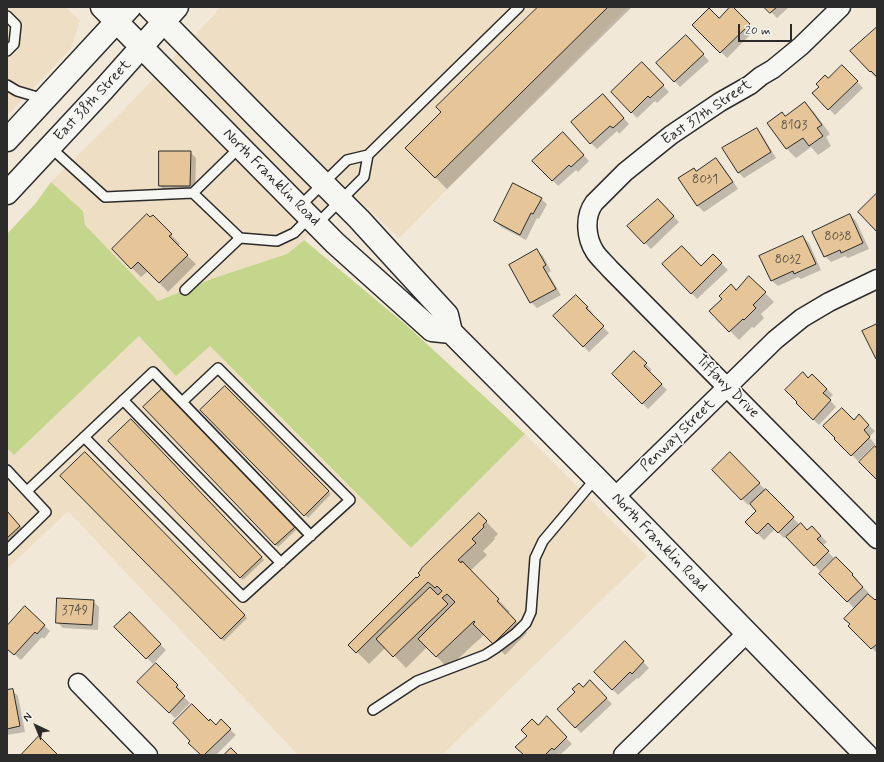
<!DOCTYPE html>
<html>
<head>
<meta charset="utf-8">
<style>
	body { margin:0 }
	#map { position:relative; width:884px; height:762px; overflow:hidden; background:#f1e8d7; font-family:Mynerve,sans-serif }
	canvas { display:block }
	.frame { position:absolute; inset:0; border:8px solid #2b2b2b; pointer-events:none }
	.north { position:absolute; left:16px; top:706px; width:40px; height:40px; -webkit-text-stroke:3px #f6f6f2; paint-order:stroke; rotate:316deg; font-size:11px; font-weight:700; line-height:16px; text-align:center; color:#2b2b2b }
	.north::after { content:''; display:block; margin:auto; width:14px; height:18px; background:#2b2b2b; clip-path:polygon(50% 0,100% 100%,50% 72%,0 100%) }
	.scale { position:absolute; left:738px; top:24px; width:54px; height:18px; box-sizing:border-box; border:2px solid #2b2b2b; border-top:0; padding-left:5px; font-size:12px; line-height:14px; white-space:nowrap; color:#2b2b2b; -webkit-text-stroke:3px #f6f6f2; paint-order:stroke }
</style>
</head>
<body>
<div id="map">
<canvas width="884" height="762"></canvas>
<div class="frame"></div>
<div class="north">N</div>
<div class="scale">20 m</div>
</div>
<script>
const g = document.querySelector('canvas').getContext('2d');
g.lineJoin = 'round';
function fill(path, color) {
  g.fillStyle = color;
  g.fill(path, 'evenodd');
}
function strokePath(path, color, width, dash) {
  g.strokeStyle = color;
  g.lineWidth = width;
  g.lineCap = dash ? 'butt' : 'round';
  g.setLineDash(dash || []);
  g.stroke(path);
}
function drawText(font, color, halo, rows, align = 'center') {
  g.font = font + ' Mynerve,sans-serif';
  g.lineWidth = 3.5;
  g.setLineDash([]);
  g.textBaseline = 'middle';
  g.strokeStyle = halo;
  g.fillStyle = color;
  for (const [text, x, y, turn = 0] of rows) {
    g.save();
    g.translate(x, y);
    g.rotate((+turn || 0) * Math.PI / 180);
    g.textAlign = isNaN(turn) ? turn : align;
    if (halo) g.strokeText(text, 0, 0);
    g.fillText(text, 0, 0);
    g.restore();
  }
}
fill(new Path2D(`
	M7,7h59l14,14 -9,27 -64,68z
	M220,7h408l-229,231 -45,-42 -67,58 -73,24 -57,23 -72,-76 -2,-14 -32,-29 70,-69 91,-96z
	M139,336l71,10 201,202 114,-114 122,122 -205,199h-144l-230,-244 -61,58v-121l7,7z`), '#eedec4');
fill(new Path2D(`
	M51,182l32,29 2,14 73,76 56,-23 73,-24 17,-14 101,84 120,110 -114,114 -201,-202 -34,30 -37,-40 -125,119 -7,-7v-214l28,-30z`), '#c4d68b');
fill(new Path2D(`
	M539,7h93l-185,182 -41,-41 37,-36z
	M731,7l24,23 -28,28 -33,-33 25,-6z
	M766,7h23l-12,11z
	M877,29v48l-1,1 -25,-27z
	M692,42l17,19 -29,26 -22,-24z
	M642,64l27,28 -12,11 -2,-2 -18,17 -25,-26z
	M842,66l21,22 -28,27 -22,-22z
	M609,101l20,23 -10,10 -2,-3 -20,18 -6,-6z
	M805,103l9,9 16,22 -4,3 5,9 -13,9 -7,-8 -15,11 -9,-9 -19,-26 17,-6z
	M756,129l6,6 14,23 -32,20 -6,-6z
	M569,139l20,22 -11,11 -2,-2 -18,16 -24,-25z
	M190,152l6,6 -1,34h-29l-6,-6z
	M716,159l6,6 16,24 -34,23 -6,-6 -19,-27 18,-7z
	M541,199l6,5 -8,15 -2,-1 -11,22 -25,-13 -6,-6z
	M658,200l21,22 -28,27 -22,-23z
	M850,215l6,6 13,28 -21,9 -3,-2 -14,6 -6,-6z
	M153,216l27,28 -3,2 19,18 -28,28 -20,-21 -7,6 -28,-28z
	M803,237l6,6 12,27 -20,9 -3,-2 -20,9 -6,-5z
	M537,251l6,5 8,15 -3,2 13,22 -24,13 -6,-6z
	M713,255l15,15 -31,29 -33,-35 37,3z
	M750,278l24,24 -13,12 3,4 -10,10 -2,-1 -13,13 -28,-29 25,-20z
	M576,296l17,17 -2,2 18,18 -20,19 -34,-36z
	M634,353l18,17 -3,2 18,18 -19,19 -34,-35z
	M808,379l19,10 6,6 -4,4 7,8 -17,18 -22,-22z
	M225,387l106,107 -23,24 -106,-108z
	M162,390l134,140 -18,17 -134,-139z
	M859,416l16,15 -6,6 6,7 -17,17 -22,-22z
	M131,421l133,139 -21,20 -134,-139z
	M85,453l162,165 -23,23 -162,-165z
	M730,454l70,71 7,6 5,-4 15,15 -5,4 12,12 -14,13 -33,-35 -3,2 -9,-9 -11,11 -18,-18 11,-11 -7,-8 -2,2 -34,-35z
	M7,512l22,23 -22,21z
	M479,514l19,20 -4,4 1,1 -12,12 4,4 -17,16 40,41 -2,1 19,20 -22,22 -20,-21 -37,34 -21,-21 -21,21 -20,-21 -17,17 -19,-19 67,-66z
	M836,559l22,21 -1,1 12,12 -2,1 8,8 2,-1v52l-28,-27 6,-17 -34,-35z
	M93,601l6,6 -1,23 -35,-2 -6,-6z
	M25,608l25,23 -6,8 -2,-2 -21,23 -14,-12v-20z
	M130,614l36,36 -13,14 -37,-37z
	M625,643l24,25 -11,11 -1,-1 -19,17 -23,-23z
	M156,665l27,27 -2,2 9,9 -15,15 -36,-36z
	M590,681l22,23 -31,29 -23,-24z
	M12,690l6,6 7,36 -18,3v-44z
	M547,718l25,26 -12,11 -1,-2 -2,2h-32l13,-29z
	M221,721l15,14 -20,20h-14l7,-33 7,4z`), '#0003');
const building = new Path2D(`
	M538,7h70l-173,171 -30,-30 36,-36 -5,-5z
	M730,7h3l17,17 -30,29 -28,-28 17,-17 10,10z
	M764,7h13l-7,6z
	M877,27v48l-1,1 -5,-5 -1,1 -20,-21z
	M686,35l18,19 -30,28 -18,-19z
	M642,62l22,23 -14,13 -2,-2 -17,17 -20,-21z
	M842,65l16,16 -30,29 -16,-17 7,-6 -3,-3 9,-9 3,3z
	M603,94l21,24 -11,10 -3,-2 -20,18 -19,-22z
	M805,102l17,23 -5,3 6,8 -14,10 -6,-8 -17,11 -19,-26 15,-11 3,4z
	M757,128l14,24 -33,21 -16,-25z
	M563,132l21,23 -13,12 -2,-2 -17,16 -20,-20z
	M159,151h32l-1,35h-31z
	M716,158l17,24 -36,24 -19,-28 16,-10 2,3z
	M513,183l29,15 -9,16 -2,-1 -11,22 -26,-14z
	M877,193v39l-19,-20z
	M658,199l16,17 -30,28 -17,-18z
	M147,214l3,3 3,-2 19,19 -3,2 19,19 -29,28 -21,-21 -7,7 -19,-20z
	M850,214l13,29 -22,10 -1,-3 -16,7 -12,-25z
	M803,236l13,28 -22,10 -1,-3 -22,10 -12,-25z
	M682,246l19,20 12,-12 9,9 -31,31 -29,-30z
	M537,249l9,16 -3,2 13,22 -26,14 -21,-38z
	M749,276l17,16 -13,13 3,3 -12,12 -1,-1 -14,13 -20,-21 13,-12 -3,-3 12,-12 5,6z
	M576,295l12,12 -2,1 18,18 -21,21 -30,-31z
	M877,324v34l-1,1 -14,-28z
	M634,351l13,12 -3,3 18,18 -20,20 -30,-30z
	M803,372l5,6 4,-4 15,15 -4,4 8,7 -18,20 -17,-17 1,-1 -12,-12z
	M225,386l104,105 -25,25 -104,-106z
	M162,389l133,138 -20,18 -132,-138z
	M842,408l12,12 5,-6 10,11 -5,5 6,7 -19,19 -17,-17 1,-1 -12,-12z
	M131,419l131,138 -22,21 -132,-137z
	M875,446l2,3v31l-18,-18z
	M85,452l160,163 -24,24 -161,-163z
	M730,452l30,31 -19,17 -29,-30z
	M766,489l28,28 -16,16 -10,-10 -11,11 -12,-12 11,-11 -6,-7z
	M7,511l13,15 -13,12z
	M479,513l8,8 -4,4 1,2 -12,12 4,4 -18,17 3,3 1,-2 37,38 -2,2 19,20 -23,23 -20,-20 2,-2 -1,-1 -38,36 -18,-18 37,-37 -8,-8 -5,4 6,6 -55,53 -17,-18 54,-52 8,8 4,-4 -5,-5 -2,2 -7,-6 -72,71 -8,-8 68,-68 1,1 3,-3 -2,-2 3,-3v-1z
	M801,523l6,7 5,-4 9,10 -4,3 12,12 -15,15 -28,-29z
	M836,557l17,17 -1,1 11,12 -16,15 -28,-28z
	M868,594l7,6 1,-1 1,1v44l-6,5 -23,-23 2,-2 -6,-5z
	M57,598l37,2 -2,25 -36,-2z
	M25,606l20,19 -8,9 -2,-2 -21,23 -7,-6v-23z
	M130,612l31,32 -15,15 -32,-32z
	M625,641l19,20 -12,13 -2,-2 -18,18 -18,-18z
	M156,663l22,22 -2,2 9,9 -16,17 -32,-31z
	M590,680l17,18 -32,30 -18,-19 18,-17 -3,-3 7,-6 4,4z
	M13,689l7,37 -13,3v-39z
	M192,704l17,17 1,-2 6,6 5,-6 10,10 -27,26h-3l-13,-12 2,-2 -17,-18z
	M547,716l20,21 -13,13 -2,-2 -7,7h-21l-9,-8 12,-11 -6,-6 11,-11 6,6z
	M39,736l19,19h-37z
	M231,748l7,7h-14z`);
fill(building, '#e6c698');
strokePath(building, '#2b2b2b', 1);
const lane = new Path2D(`
	M7,16l9,9 -2,19 -7,7
	M7,85l10,6 27,8
	M50,147l55,50 88,-4 47,-46
	M299,207l48,-47 21,-5 151,-148
	M317,224l47,-47 4,-22
	M240,238l37,3 17,-8 16,-16
	M185,290l55,-52 -47,-45
	M123,400l158,163
	M84,437l159,160 107,-97 -132,-132 -36,34
	M7,470l39,42 -39,38
	M27,491l126,-119 158,164
	M373,710l44,-29 68,-26 11,-7 20,-15 10,-10 5,-11 4,-54 8,-17 53,-63`);
const street = new Path2D(`
	M841,7l-40,39 -28,23 -12,7 -11,9 -30,17 -49,33 -46,37 -31,31c-10,14 -8,35 1,49 4,6 10,11 15,17l267,270
	M615,497l160,-157 27,-22 27,-16 48,-23
	M78,683l70,72
	M623,755l124,-122`);
const secondary = new Path2D(`
	M102,7l233,236 97,87 19,2
	M149,7l116,118 94,94 42,46 46,50 4,17 145,146 270,277
	M7,140l123,-133
	M7,193l96,-103 74,-83`);
strokePath(lane, '#2b2b2b', 12);
strokePath(street, '#2b2b2b', 21);
strokePath(secondary, '#2b2b2b', 25);
strokePath(lane, '#f6f6f2', 9);
strokePath(street, '#f6f6f2', 18);
strokePath(secondary, '#f6f6f2', 22);
drawText('13px', '#5a5246', null, [
	["8103",794,126],
	["8031",705,180],
	["8038",838,237],
	["8032",788,260],
	["3749",75,611]
]);
drawText('15px', '#2b2b2b', '#f6f6f2', [
	["East 38th Street",93,101,-47],
	["East 37th Street",707,113,-34],
	["North Franklin Road",271,178,45],
	["Tiffany Drive",727,387,45],
	["Penway Street",678,436,-44],
	["North Franklin Road",659,543,46]
]);
</script>
</body>
</html>
